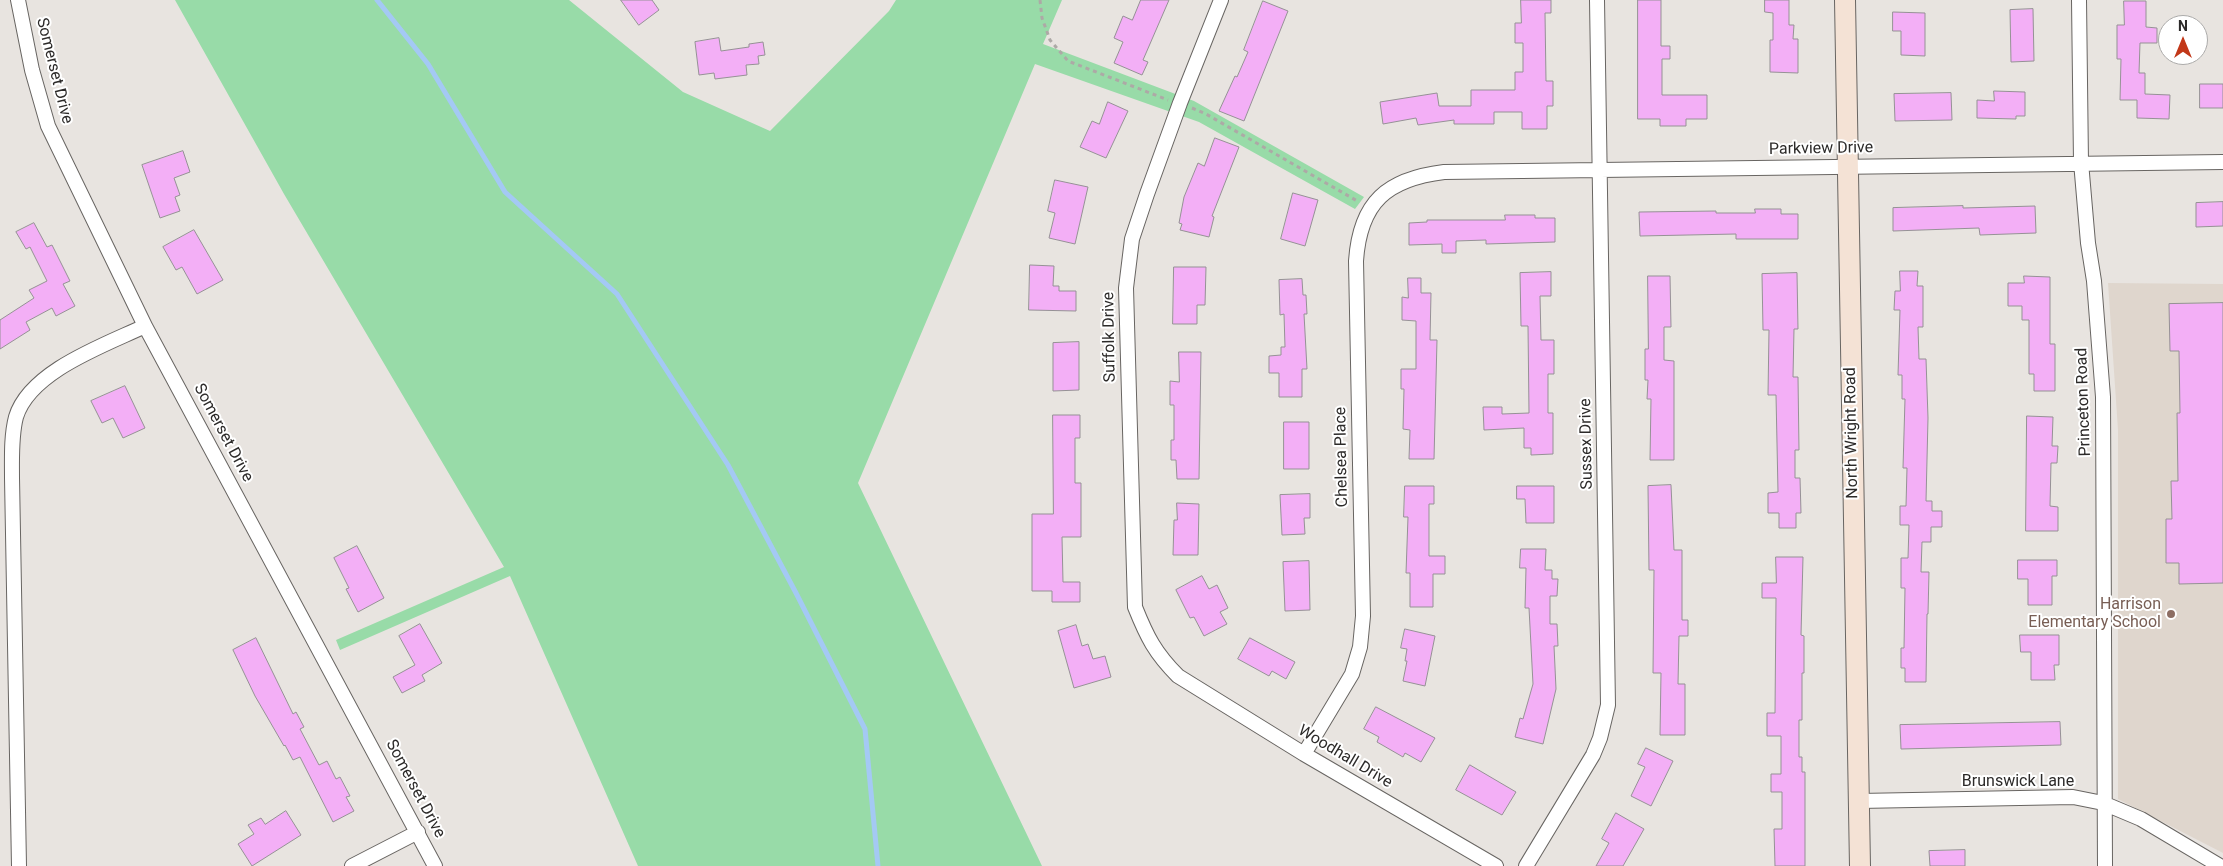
<!DOCTYPE html>
<html>
<head>
<meta charset="utf-8">
<style>
	body { margin:0 }
	#map { position:relative; width:2223px; height:866px; overflow:hidden; background:#e8e4e0; font-family:Roboto,sans-serif }
	canvas { display:block }
	.north { position:absolute; left:2158px; top:15px; width:50px; height:50px; box-sizing:border-box; background:#fff; border:1px solid #abaaa9; border-radius:50%; rotate:0deg; font-size:14px; font-weight:700; line-height:20px; text-align:center; color:#2c2a29 }
	.north::after { content:''; display:block; margin:auto; width:18px; height:22px; background:#c23819; clip-path:polygon(50% 0,100% 100%,50% 72%,0 100%) }
</style>
</head>
<body>
<div id="map">
<canvas width="2223" height="866"></canvas>
<div class="north">N</div>
</div>
<script>
const g = document.querySelector('canvas').getContext('2d');
g.lineJoin = 'round';
function fill(path, color) {
  g.fillStyle = color;
  g.fill(path, 'evenodd');
}
function strokePath(path, color, width, dash) {
  g.strokeStyle = color;
  g.lineWidth = width;
  g.lineCap = dash ? 'butt' : 'round';
  g.setLineDash(dash || []);
  g.stroke(path);
}
function drawText(font, color, halo, rows, align = 'center') {
  g.font = font + ' Roboto,sans-serif';
  g.lineWidth = 4;
  g.setLineDash([]);
  g.textBaseline = 'middle';
  g.strokeStyle = halo;
  g.fillStyle = color;
  for (const [text, x, y, turn = 0] of rows) {
    g.save();
    g.translate(x, y);
    g.rotate((+turn || 0) * Math.PI / 180);
    g.textAlign = isNaN(turn) ? turn : align;
    if (halo) g.strokeText(text, 0, 0);
    g.fillText(text, 0, 0);
    g.restore();
  }
}
fill(new Path2D(`
	M2108,283l115,1v569l-105,-54v-369z`), '#dfd6cd');
fill(new Path2D(`
	M175,0h394l114,92 87,39 119,-120 7,-11h166l-19,44 151,57 170,96 -9,12 -156,-87 -164,-58 -177,419 184,383h-404l-128,-290 -170,74 -4,-10 168,-73 -220,-373z`), '#98dba8');
strokePath(new Path2D(`
	M377,0l51,64 77,128 112,102 111,171 68,128 69,136 13,137`), '#a4c9f4', 5);
const building = new Path2D(`
	M621,0h31l7,10 -20,15z
	M1141,0h28l-26,60 5,2 -6,13 -28,-12 9,-21 -9,-4 9,-22 9,4z
	M1521,0h30v13h-6l1,68h7v25h-6v23h-25v-17h-28v12h-40v-4l-36,5 -2,-7 -33,6 -3,-22 57,-9 2,13h32v-16h44v-18h8v-29h-8v-20h6z
	M1638,0h23v46h9v13h-8v36h45v24h-21v7h-26v-7h-22z
	M1765,0h24v25h5l-1,14h5v34l-28,-1v-32h3v-27l-8,-1z
	M1263,1l25,10 -44,110 -25,-10 16,-35 2,1 11,-25 -4,-2z
	M2124,1h22v26l11,1v15h-17l-1,30h6v21l25,1 -1,24 -32,-1v-18h-17l1,-41h-4v-34h7z
	M2033,9l1,52 -23,1 -1,-52z
	M1893,12l32,1v43l-24,-1v-24h-8z
	M719,38l2,13 28,-4v-3l14,-2 2,13 -7,1 1,8 -13,1 1,10 -32,4 -1,-6 -15,2 -4,-33z
	M2200,84h23v24h-23z
	M1994,91l31,1v24h-9v3l-39,-1v-18l17,1z
	M1951,93l1,27 -57,1 -1,-27z
	M1108,102l20,9 -22,47 -26,-11 12,-26 7,3z
	M1215,138l24,9 -27,69 2,1 -5,20 -29,-7 2,-6 -3,-1 5,-26 14,-34 6,3z
	M183,151l7,21 -16,6 6,17 -5,2 5,14 -20,7 -18,-53z
	M1055,180l33,7 -13,57 -26,-6 6,-25 -7,-2z
	M1293,193l25,7 -13,46 -24,-7z
	M2223,202v24l-27,1v-24z
	M1963,206v2l72,-2 1,27 -56,2 -1,-7 -86,3v-23z
	M1755,209h26v5h17v25h-62v-5l-96,2 -1,-24 77,-1v2h39z
	M1505,215h30v3h20v24l-69,2v-4l-30,1v12h-14v-9l-33,1v-22l18,-1v-2h78z
	M34,223l13,24 5,-2 18,36 -7,3 12,22 -19,10 -4,-8 -26,14 4,8 -30,19v-29l34,-22 -5,-8 18,-9 -17,-34 -4,2 -10,-17z
	M194,230l29,50 -26,14 -15,-27 -6,3 -13,-23z
	M1030,265l24,1 -1,20h6v5h17v20l-47,-1z
	M1174,267h32l-1,38h-8v19h-24z
	M1900,271h18l-1,15h6v41h-5l1,32h7l2,59 -2,83h6v10h10v16h-11v15h-9l-1,30h8l-1,42h-1l-1,68h-21v-14h-4v-20h3l1,-60h-4v-30h7l1,-33h-9v-19h6l1,-38h-4l2,-69h-3v-24h-4l2,-65h-6l1,-19h5z
	M1551,272v24h-11l1,44h13v34h-6v39h5v41l-22,1v-7h-7v-20l-40,2 -1,-23h19v7l27,-1 -1,-87h-7l-1,-53z
	M1797,273l1,56h-4l-1,48h5l1,73h-4v28h5l1,35h-5v15h-17v-15h-11v-20l10,-1 -2,-97h-8l1,-65h-6l-1,-56z
	M1648,276h22l1,51h-7v33l10,1v99h-24l1,-61h-4l1,-19h-3v-31h3z
	M2024,276l26,1v67h5v47h-21v-17h-5v-54h-7v-14h-14v-23h16z
	M1408,278h13v15h10l-1,47h7l-3,119h-25l1,-29 -7,-1 1,-40h-3v-20h15v-48l-14,-1v-23l6,1z
	M1302,279l1,16h3l1,19h-3l3,55h-5v28h-23v-24h-10v-17l12,-1v-8h4l-1,-33 -4,1 -1,-35z
	M2223,303v280l-44,1v-21h-13v-44h6l-1,-38h7l-1,-68h3l-1,-62h-9l-1,-47z
	M1079,342v48l-26,1v-48z
	M1179,352h22l-2,127h-22l-1,-19h-5v-20h3v-35h-4v-24l9,1z
	M125,386l20,42 -22,10 -10,-20 -11,5 -11,-22z
	M1053,415h27v23h-5v45h6v54h-19l1,45h17v20h-28v-11h-20v-77h21z
	M2027,416l26,1 -1,29h6l-1,17h-6l-1,43 8,1v24h-32z
	M1284,422h25v47h-25z
	M1671,485l3,65h8v70h6v16h-9l-1,48h7v51h-25l1,-62h-8l1,-103h-5l-1,-84z
	M1405,486h29v18h-5v52h16v18h-12v33h-23v-34h-4l2,-56h-4z
	M1517,486h37v37h-28l-1,-24h-8z
	M1310,494v24h-6l1,16 -23,1 -2,-40z
	M1177,503l22,1 -1,51h-25l1,-35h3z
	M357,546l27,52 -26,14 -12,-23 3,-1 -15,-30z
	M1521,549h25l-1,21h7v9h6l-1,17h-7v28h7l1,22h-4l2,43 -13,55 -28,-7 5,-19 3,1 10,-35 -4,-76h-4l1,-40h-6z
	M1776,557h27l-2,78 3,1v37h-2v47h-3v37h3v15h3v94h-30l-1,-37h8v-37h-11v-18h10v-38h-14v-23h8l1,-115h-14v-15h14z
	M2018,560h39v16h-5v29h-24v-26h-10z
	M1309,561l1,49 -25,1 -2,-49z
	M1202,576l7,13 8,-4 11,23 -8,4 7,12 -23,12 -10,-19 -4,1 -14,-28z
	M420,624l22,39 -20,12 3,6 -23,12 -9,-16 22,-12 -16,-29z
	M1076,625l6,21 6,-2 5,15 12,-3 6,21 -37,11 -16,-57z
	M1405,629l30,7 -10,50 -22,-5 4,-20h-2l2,-12 -6,-1z
	M2020,635h39v30h-5l1,15h-24v-28h-10z
	M256,638l37,76 3,-2 8,15 -4,2 19,36 8,-4 9,18 4,-2 10,19 -4,1 8,14 -21,11 -33,-65 -7,3 -8,-15 -1,1 -29,-50 -22,-46z
	M1250,638l45,24 -9,17 -14,-8 -3,5 -31,-17z
	M1376,707l59,31 -14,24 -16,-9 -2,4 -26,-15 2,-5 -15,-8z
	M2060,722l1,23 -160,4 -1,-24z
	M1646,748l27,13 -22,45 -20,-10 14,-29 -7,-3z
	M1470,765l46,27 -14,23 -46,-25z
	M286,811l15,24 -49,31 -14,-22 16,-10 -6,-9 13,-7 4,6z
	M1616,813l28,16 -21,37h-27l13,-23 -7,-4z
	M1965,850v16h-35l-1,-15z`);
fill(building, '#f3aff6');
strokePath(building, '#959195', 1);
const street = new Path2D(`
	M18,0l14,70 16,56 97,200 290,540
	M1221,0l-41,103 -33,91 -15,45 -6,49 9,319c12,30 20,46 43,69l126,78 192,112
	M2079,0l2,162 7,81 6,38 9,116 2,469
	M1304,754l48,-80 8,-27 3,-31 -7,-355c4,-59 31,-82 88,-89l779,-10
	M1859,801l214,-4 30,6 38,16 79,47
	M19,866l-7,-388c0,-20 -1,-42 4,-61 14,-46 89,-72 129,-91
	M352,866l66,-34
	M1526,866l67,-111 7,-17 8,-33 -11,-705`);
const secondary = new Path2D(`
	M1845,0l15,866`);
strokePath(street, '#686562', 16);
strokePath(secondary, '#686562', 22);
strokePath(new Path2D(`
	M1040,0l2,18 8,22 18,21 100,39
	M1192,108l14,6 153,88`), '#ada9a6', 3, [4, 4]);
strokePath(street, '#fff', 14);
strokePath(secondary, '#f4e2d5', 20);
for (const [x, y, r, color] of [
	[2171,614,5,"#8d6e63"]
]) {
  const dot = new Path2D();
  dot.arc(x, y, r, 0, 2 * Math.PI);
  g.fillStyle = color;
  g.fill(dot);
  strokePath(dot, '#fff', 2);
}
drawText('16px', '#2c2a29', '#fff', [
	["Somerset Drive",54,71,76],
	["Parkview Drive",1821,149,-1],
	["Suffolk Drive",1110,337,-91],
	["Princeton Road",2084,402,-92],
	["Somerset Drive",223,433,62],
	["North Wright Road",1852,433,-91],
	["Sussex Drive",1587,444,-91],
	["Chelsea Place",1342,457,-91],
	["Woodhall Drive",1345,757,31],
	["Brunswick Lane",2018,782],
	["Somerset Drive",415,789,62]
]);
drawText('16px', '#785e54', '#fff', [
	["Harrison",2161,605],
	["Elementary School",2161,623]
], 'right');
</script>
</body>
</html>
